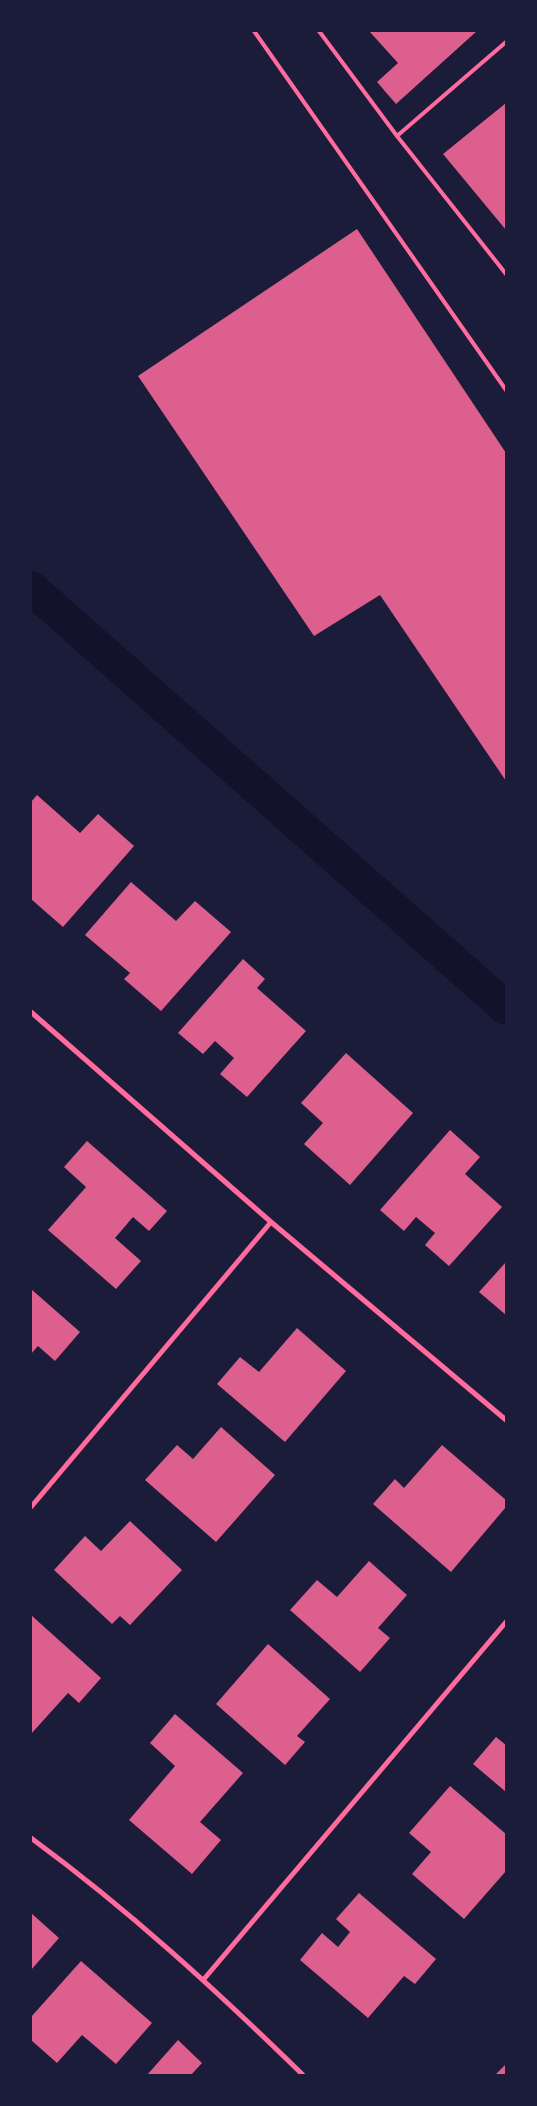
<!DOCTYPE html>
<html>
<head>
<meta charset="utf-8">
<style>
	body { margin:0 }
	#map { position:relative; width:537px; height:2106px; overflow:hidden; background:#1b1b3a; font-family:Rubik,sans-serif }
	canvas { display:block }
	.frame { position:absolute; inset:0; border:32px solid #1b1b3a; pointer-events:none }
</style>
</head>
<body>
<div id="map">
<canvas width="537" height="2106"></canvas>
<div class="frame"></div>
</div>
<script>
const g = document.querySelector('canvas').getContext('2d');
g.lineJoin = 'round';
function strokePath(path, color, width, dash) {
  g.strokeStyle = color;
  g.lineWidth = width;
  g.lineCap = dash ? 'butt' : 'round';
  g.setLineDash(dash || []);
  g.stroke(path);
}
function fill(path, color) {
  g.fillStyle = color;
  g.fill(path, 'evenodd');
}
strokePath(new Path2D(`
	M31,588l475,420`), '#12122b', 34);
fill(new Path2D(`
	M369,31h108l-81,73 -19,-22 21,-19z
	M506,103v127l-63,-76z
	M357,229l149,224v328l-126,-186 -66,41 -176,-260z
	M37,795l43,38 18,-19 36,32 -71,81 -32,-28v-97z
	M131,882l45,39 19,-20 36,31 -70,79 -37,-32 6,-6 -45,-38z
	M243,959l22,20 -8,9 49,43 -59,66 -27,-23 14,-16 -19,-17 -12,13 -25,-21z
	M346,1053l67,60 -63,72 -46,-41 19,-21 -22,-20z
	M450,1130l30,27 -15,17 37,33 -53,59 -24,-21 10,-12 -19,-16 -12,14 -24,-21z
	M87,1141l80,70 -18,20 -16,-14 -18,21 26,23 -25,28 -68,-59 38,-43 -22,-20z
	M506,1262v53l-27,-23z
	M31,1289l49,43 -25,29 -17,-15 -7,8z
	M297,1328l49,43 -61,71 -68,-58 23,-27 19,15z
	M221,1427l54,48 -59,67 -71,-62 32,-35 16,14z
	M442,1445l64,55v7l-55,65 -78,-68 22,-25 9,9z
	M130,1521l52,49 -52,55 -10,-9 -8,8 -58,-54 31,-34 16,15z
	M369,1561l38,34 -29,33 12,10 -30,34 -70,-62 27,-30 20,17z
	M31,1615l70,63 -22,25 -11,-10 -37,41z
	M268,1644l62,55 -33,37 8,6 -20,23 -69,-61z
	M175,1714l68,59 -43,49 21,18 -29,34 -63,-54 46,-54 -25,-23z
	M496,1737l10,8v47l-33,-28z
	M450,1786l56,48v37l-42,48 -52,-45 19,-22 -22,-19z
	M359,1893l77,66 -21,25 -11,-8 -36,42 -68,-58 22,-27 16,14 12,-15 -14,-13z
	M31,1913l28,25 -28,32z
	M81,1961l71,62 -36,41 -34,-29 -25,28 -26,-23v-23z
	M178,2040l24,23 -11,12h-44z
	M506,2064v11h-11z`), '#dd5f8e');
strokePath(new Path2D(`
	M254,31l252,359
	M319,31l78,105 109,-94
	M397,136l109,138`), '#ff6b9d', 4);
strokePath(new Path2D(`
	M31,1012l240,210 235,198
	M31,1507l240,-285
	M31,1838c98,72 185,152 272,237
	M204,1979l302,-357`), '#ff6b9d', 5);
</script>
</body>
</html>
